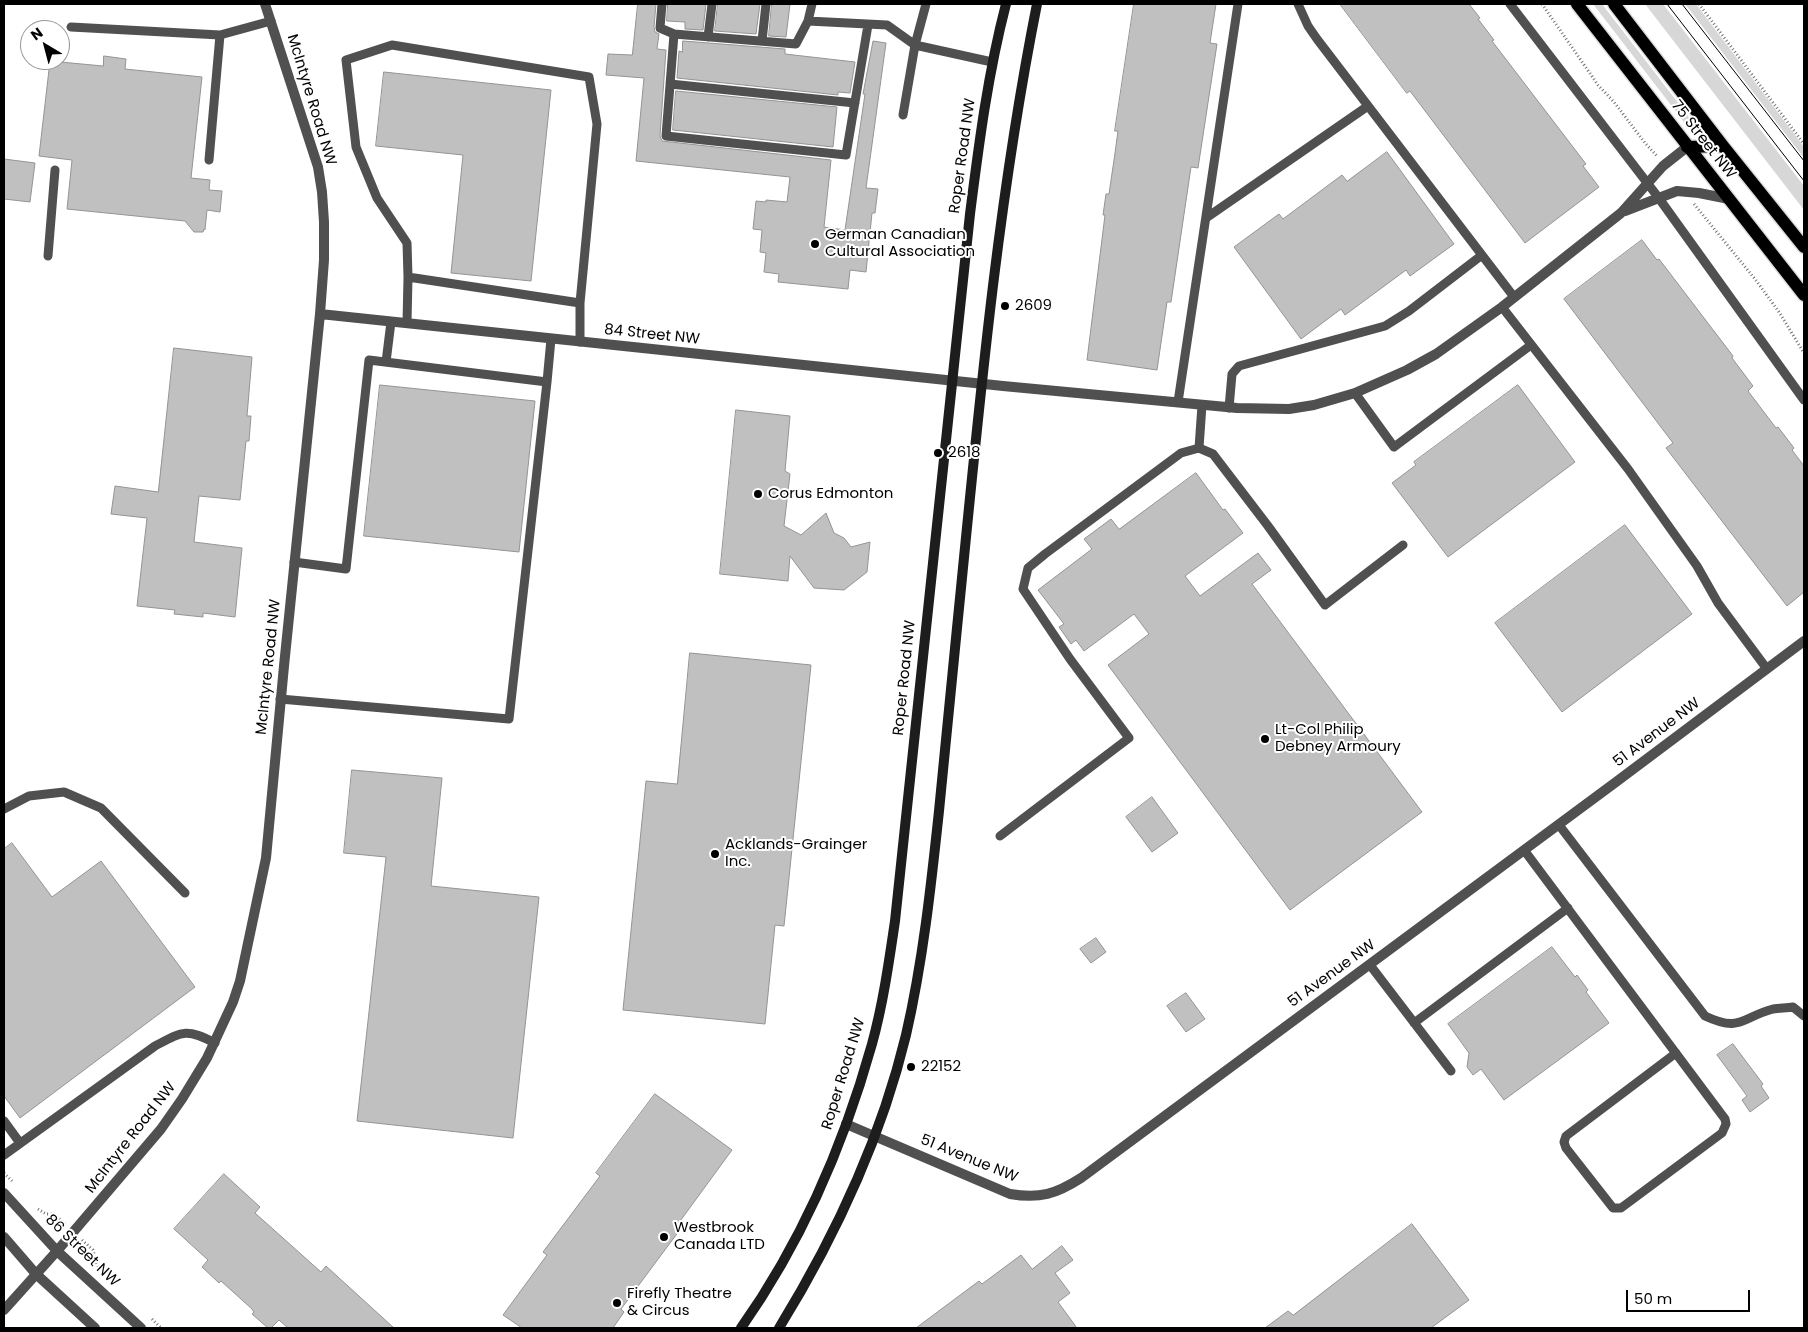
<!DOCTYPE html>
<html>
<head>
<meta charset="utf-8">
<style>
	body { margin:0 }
	#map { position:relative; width:1808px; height:1332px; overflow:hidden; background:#fff; font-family:Poppins,sans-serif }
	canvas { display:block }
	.frame { position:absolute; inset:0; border:5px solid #000; pointer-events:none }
	.north { position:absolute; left:20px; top:20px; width:50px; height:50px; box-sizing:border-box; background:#fff; border:1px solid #999; border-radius:50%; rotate:323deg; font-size:14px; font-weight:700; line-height:20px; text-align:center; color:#000 }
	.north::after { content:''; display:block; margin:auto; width:18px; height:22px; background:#000; clip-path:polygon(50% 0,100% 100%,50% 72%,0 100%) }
	.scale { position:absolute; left:1626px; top:1290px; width:124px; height:22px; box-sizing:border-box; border:2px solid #000; border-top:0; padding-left:6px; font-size:15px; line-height:18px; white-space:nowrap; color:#000; -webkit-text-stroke:4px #fff; paint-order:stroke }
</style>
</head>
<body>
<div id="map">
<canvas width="1808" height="1332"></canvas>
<div class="frame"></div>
<div class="north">N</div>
<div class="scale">50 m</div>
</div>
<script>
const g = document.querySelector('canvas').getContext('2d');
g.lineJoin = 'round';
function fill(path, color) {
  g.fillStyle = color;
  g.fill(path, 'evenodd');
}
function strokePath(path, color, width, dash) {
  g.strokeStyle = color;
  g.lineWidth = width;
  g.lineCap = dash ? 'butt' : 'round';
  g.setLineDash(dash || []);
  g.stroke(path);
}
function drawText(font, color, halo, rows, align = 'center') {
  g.font = font + ' Poppins,sans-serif';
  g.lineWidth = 4;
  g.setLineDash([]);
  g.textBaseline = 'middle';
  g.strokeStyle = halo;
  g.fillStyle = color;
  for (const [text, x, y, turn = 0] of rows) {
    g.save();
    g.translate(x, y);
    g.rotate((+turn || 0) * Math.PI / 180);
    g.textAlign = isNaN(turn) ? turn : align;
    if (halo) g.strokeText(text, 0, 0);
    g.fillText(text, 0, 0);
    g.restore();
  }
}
fill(new Path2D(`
	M1593,4h9l97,126 -8,1z
	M1645,4h18l141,182v24z
	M1685,4h11l108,143v11z`), '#d7d7d7');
const building = new Path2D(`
	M638,4h18l-2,23 1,5 4,2 -2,15 9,1 -6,86 2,5 169,19 -7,67 21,3 20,-136h-2l10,-53 13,2 -20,145 12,1 -3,24h-3l-6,59 -16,-2 -2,19 -70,-7 1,-8 -15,-2 2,-19 -6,-1 2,-22 -9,-1 3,-28 10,1v-2l21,2 3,-25 -154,-16 8,-83 -38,-3 2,-21 24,1z
	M668,4h38l-3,26 -18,-1v-7l-18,-1z
	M718,4h42l-4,30 -41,-3z
	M772,4h18l-4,33 -17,-1z
	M1134,4h82l-6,39 7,1 -19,124 -7,-1 -20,135h-4l-10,68 -70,-10 18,-145h-2l3,-21h3l6,-41 3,-22h-3z
	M1340,4h129l11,14 -2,1 16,21 -2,1 94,123 -3,2 16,21 -74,56 -115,-152 -3,2z
	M683,41l102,8v5l70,8 -5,31 -12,-1v3l-161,-17 2,-27 3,1z
	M104,56l22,3 -1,10 77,8 -11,101 19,2 -1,10 13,1 -2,21 -13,-2 -2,20 -1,-1 -1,3h-9l-9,-11 -118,-12 5,-49 -33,-4 11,-95 53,5z
	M384,72l167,18 -20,191 -80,-8 12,-118 -87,-9z
	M676,91l161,16 -4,40 -160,-17z
	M1387,152l67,92 -44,32 -4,-6 -61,45 -4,-6 -40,30 -67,-92 45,-33 4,5 59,-44 5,6z
	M4,159l31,4 -5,39 -26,-3z
	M1642,240l15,20 2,-1 74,97 -1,2 21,28 -5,5 28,37 2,-1 16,21 -2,2 12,16v126l-17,14 -121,-158 7,-5 -109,-144z
	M174,348l78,9 -5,59h4l-2,25h-3l-6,59 -41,-4 -5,46 48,6 -7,69 -32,-4v4l-29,-3 1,-4 -38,-4 10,-88 -36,-4 4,-28 43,6z
	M380,385l155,16 -16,151 -155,-16z
	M1518,385l57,77 -127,95 -56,-74 24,-18 -2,-3z
	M736,410l54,6 -5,55 5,3 -6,52 17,9 25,-22 8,20 10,5 7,9 19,-5 -3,30 -23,18 -30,-2 -24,-32 -2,25 -68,-7z
	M1196,473l27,37 2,-1 18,24 -58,43 15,20 58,-43 13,17 -19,14 170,228 -132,98 -182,-245 41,-31 -15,-20 -50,37 -8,-11 -5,4 -12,-17 5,-3 -26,-34 54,-41 -8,-10 27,-20 8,10z
	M1625,525l67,89 -130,98 -67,-89z
	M690,653l121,12 -27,261 -9,-1 -10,99 -142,-14 23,-229 31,3z
	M352,770l90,8 -11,108 108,11 -26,241 -156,-17 29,-264 -42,-4z
	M1152,797l26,36 -26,19 -26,-35z
	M12,843l40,54 49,-36 94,126 -175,131 -16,-22v-247z
	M1096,938l10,14 -15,11 -11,-14z
	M1552,947l23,30 2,-2 11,15 -2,2 23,31 -105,77 -23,-31 -8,6 -6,-8 2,-14 -21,-29z
	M1186,993l19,26 -19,13 -19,-26z
	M1733,1044l30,40 -2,2 8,12 -19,14 -8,-12 5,-4 -30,-41z
	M655,1094l77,56 -57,78 4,3 -58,78 3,3 -11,16h-91l-19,-13 44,-60 -4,-3 57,-76 -4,-3z
	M224,1174l36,33 -5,6 66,59 5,-6 68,62h-106l-9,-8 -8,8h-3l-16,-14 2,-2 -2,-3 -31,-28 -2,2 -17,-16 6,-7 -34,-31z
	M1412,1224l57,76 -38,28h-166l23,-17 5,4z
	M1062,1246l11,14 -18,13 15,20 -12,9 19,26h-161l63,-47 3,3 39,-29 11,14z`);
fill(building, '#c0c0c0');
strokePath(building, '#949494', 1);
const primary = new Path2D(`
	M1577,4l227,291
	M1614,4l109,142 81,101
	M1687,147l36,-1`);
strokePath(primary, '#dbdbdb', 15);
strokePath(new Path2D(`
	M1542,4l56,81 16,17 31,41 12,13
	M1699,4l105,140
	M1694,204l61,75 24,33 25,41
	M4,1173l8,8
	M38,1209l8,5h8l11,10
	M82,1240l11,10 3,12 5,10
	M152,1319l9,9`), '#727272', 3, [1, 2.5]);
strokePath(new Path2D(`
	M662,4l-2,24 14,6 -8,102 180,19 22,-130
	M812,4l-4,17 79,4 28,20 -12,70
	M926,4l-11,41 77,17
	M1298,4l10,22 9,13 197,258
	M1510,4l148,193 146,203
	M71,27l149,8 51,-14
	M674,34l122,10 12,-23
	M708,37l4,-33
	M762,41l4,-37
	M670,84l185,19
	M209,160l11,-125
	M1206,218l162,-112
	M48,256l7,-86
	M408,277l172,26
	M1502,307l126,162 69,97 21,37 49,66
	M407,323l1,-46 -1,-34 -30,-45 -21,-51 -10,-87 46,-15 197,32 8,47 -17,179v39
	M386,362l5,-40
	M547,382l4,-43
	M1355,393l39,54 137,-102
	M1178,402l60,-398
	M1202,405l-3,43 14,6 55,72 57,79 78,-60
	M1229,408l3,-34 7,-8 146,-40 24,-15 73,-56
	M280,699l229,20 38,-337 -178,-22 -23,209 -52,-7
	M4,809l25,-13 35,-4 37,16 84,85
	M1559,825l146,191c36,17 37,1 68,-7 7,-1 14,-1 20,-2l11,9
	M1000,836l129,-98 -59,-79 -47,-70 5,-21 17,-14 136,-101 18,-5
	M1524,850c67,90 134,179 201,269l1,5 -4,9 -101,75h-8l-47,-60 -2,-6 2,-6 110,-83
	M1370,965l81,106
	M1414,1023l154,-115
	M4,1121l16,22
	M4,1155l151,-109c28,-15 31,-18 60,-3`), '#505050', 9);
strokePath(new Path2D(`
	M1625,211l52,-20 22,2 30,6
	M320,314l683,72 234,22 52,1 25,-4 41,-12 52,-23 29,-16 66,-47 119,-94 42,-47 24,-19
	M4,1310l53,-59 104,-122 21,-30 25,-41 26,-56 7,-21 26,-123 18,-192 36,-352 4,-54v-38l-2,-30 -4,-25 -53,-163`), '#505050', 10);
strokePath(new Path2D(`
	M846,1124l164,70c30,5 46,0 71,-16l535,-396 188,-141
	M4,1193l53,58 84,77
	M4,1237l32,37 59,54`), '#505050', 10);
strokePath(new Path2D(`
	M741,1328c60,-85 103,-184 131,-284 11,-40 17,-82 23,-123l75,-707c9,-71 18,-141 36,-210
	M779,1328c56,-91 102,-189 127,-293 17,-74 25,-149 33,-224 6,-61 12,-122 18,-183 21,-209 39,-418 80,-624`), '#1d1d1d', 10);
strokePath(primary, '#000', 12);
strokePath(new Path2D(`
	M1667,4l137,177
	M1682,4l122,157`), '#000', 1);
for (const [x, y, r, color] of [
	[815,244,5,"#000"],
	[1005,306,5,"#000"],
	[938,453,5,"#000"],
	[758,494,5,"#000"],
	[1265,739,5,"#000"],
	[715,854,5,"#000"],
	[911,1067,5,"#000"],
	[664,1237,5,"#000"],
	[617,1303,5,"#000"]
]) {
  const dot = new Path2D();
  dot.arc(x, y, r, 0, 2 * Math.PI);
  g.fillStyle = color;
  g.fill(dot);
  strokePath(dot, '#fff', 2);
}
drawText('15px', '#000', '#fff', [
	["McIntyre Road NW",311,100,73],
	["75 Street NW",1703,140,52],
	["Roper Road NW",963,156,-82],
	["84 Street NW",652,335,6],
	["McIntyre Road NW",269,667,-84],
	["Roper Road NW",905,678,-84],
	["51 Avenue NW",1657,733,-37],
	["51 Avenue NW",1332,974,-36],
	["Roper Road NW",844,1074,-73],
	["McIntyre Road NW",131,1138,-52],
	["51 Avenue NW",969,1159,22],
	["86 Street NW",82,1251,44]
]);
drawText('15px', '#000', '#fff', [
	["German Canadian",825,235],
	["Cultural Association",825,252],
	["2609",1015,306],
	["2618",948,453],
	["Corus Edmonton",768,494],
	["Lt-Col Philip",1275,730],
	["Debney Armoury",1275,747],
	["Acklands-Grainger",725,845],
	["Inc.",725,862],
	["22152",921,1067],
	["Westbrook",674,1228],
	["Canada LTD",674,1245],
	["Firefly Theatre",627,1294],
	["& Circus",627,1311]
], 'left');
</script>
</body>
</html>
